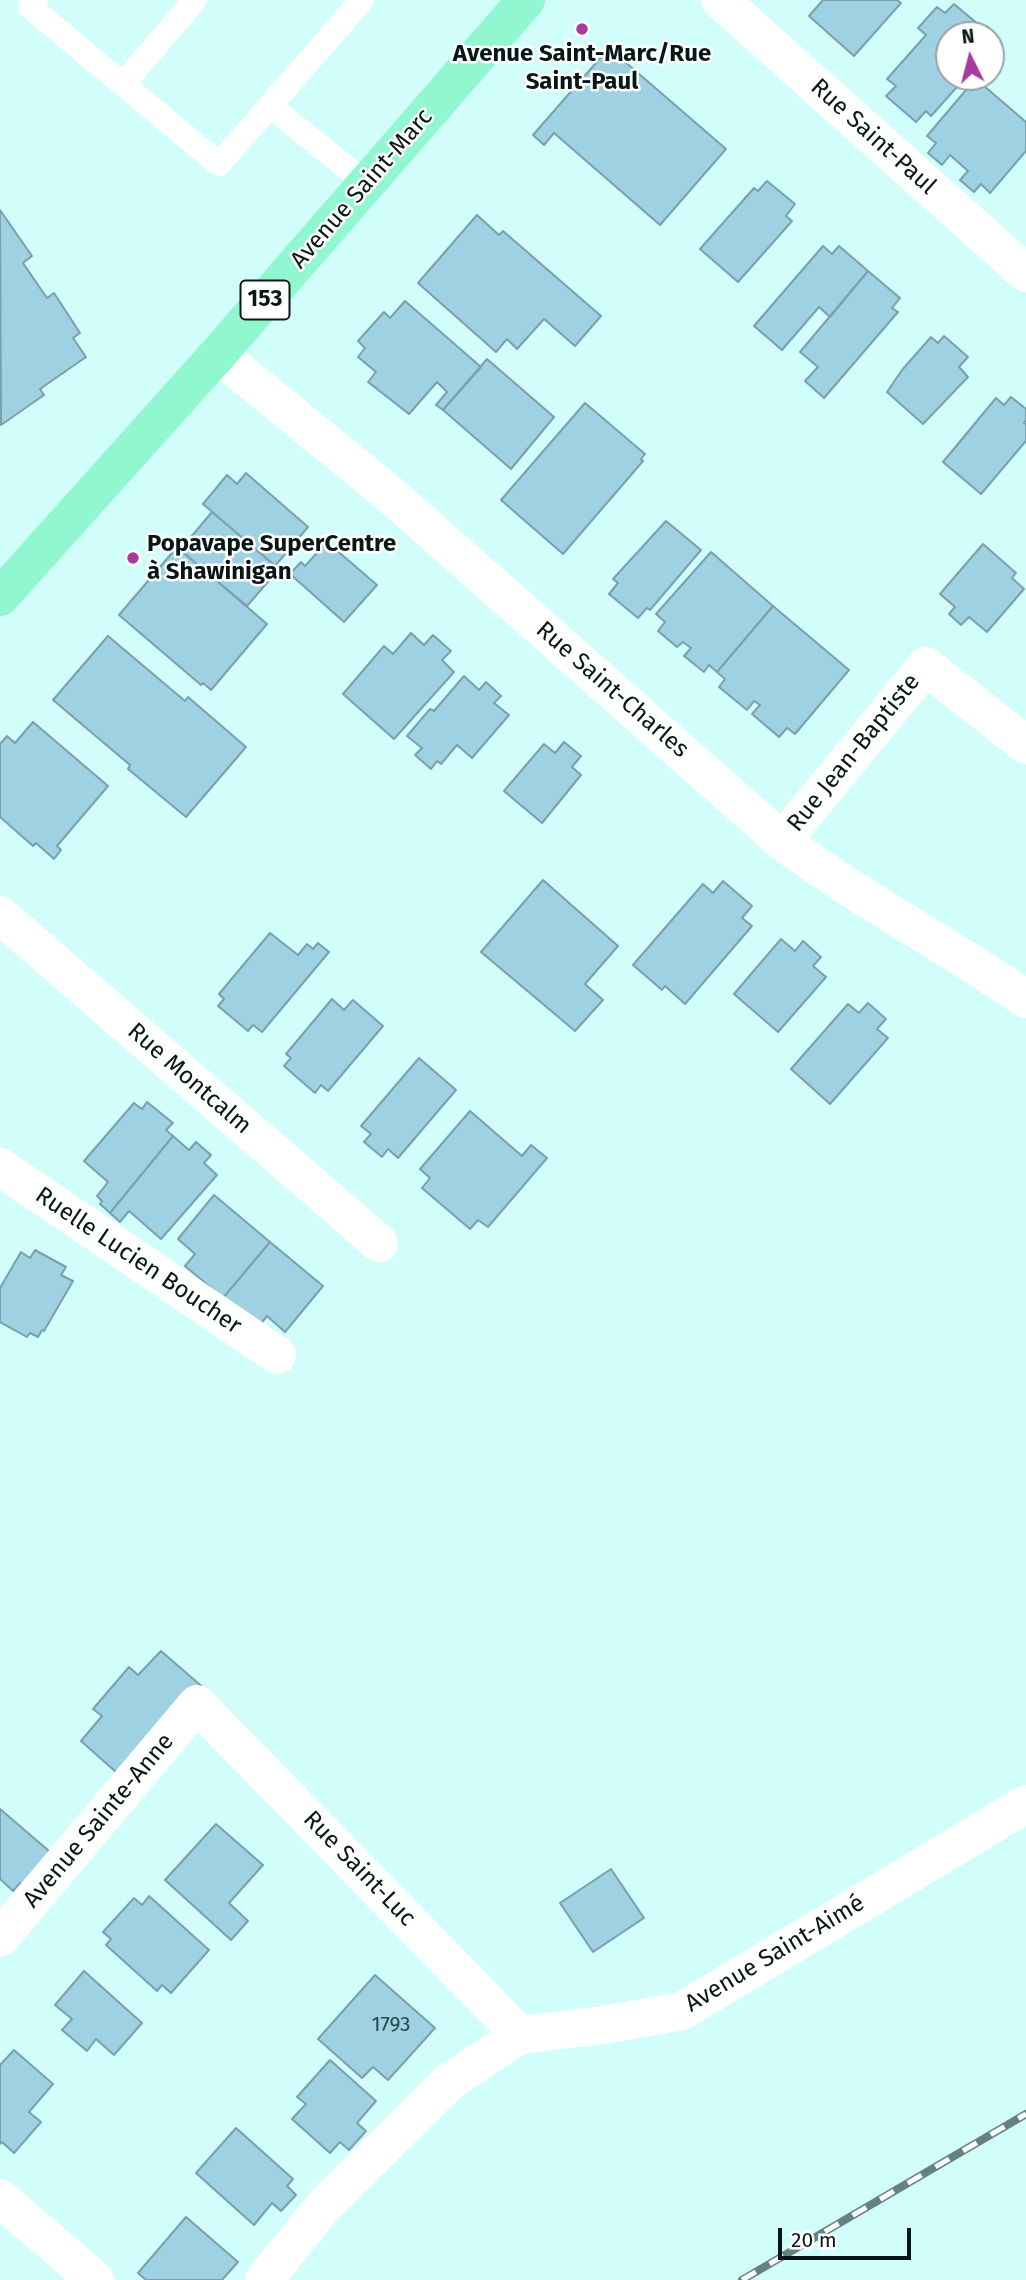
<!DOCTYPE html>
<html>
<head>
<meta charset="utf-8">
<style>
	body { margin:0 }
	#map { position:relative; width:1026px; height:2280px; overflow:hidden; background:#d1fefb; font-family:"Fira Sans",sans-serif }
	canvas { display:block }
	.north { position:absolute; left:935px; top:21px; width:70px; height:70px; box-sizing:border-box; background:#fff; border:2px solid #9ca2a2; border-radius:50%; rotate:354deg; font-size:19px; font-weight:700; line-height:28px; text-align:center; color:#071716 }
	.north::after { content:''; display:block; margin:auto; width:24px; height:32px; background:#a63c9d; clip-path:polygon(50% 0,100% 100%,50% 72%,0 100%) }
	.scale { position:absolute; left:778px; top:2228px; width:133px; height:32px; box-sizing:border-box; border:4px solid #071716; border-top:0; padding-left:9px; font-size:21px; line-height:24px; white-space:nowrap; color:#071716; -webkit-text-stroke:5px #fff; paint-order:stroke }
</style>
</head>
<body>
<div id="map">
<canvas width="1026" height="2280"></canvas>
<div class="north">N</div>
<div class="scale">20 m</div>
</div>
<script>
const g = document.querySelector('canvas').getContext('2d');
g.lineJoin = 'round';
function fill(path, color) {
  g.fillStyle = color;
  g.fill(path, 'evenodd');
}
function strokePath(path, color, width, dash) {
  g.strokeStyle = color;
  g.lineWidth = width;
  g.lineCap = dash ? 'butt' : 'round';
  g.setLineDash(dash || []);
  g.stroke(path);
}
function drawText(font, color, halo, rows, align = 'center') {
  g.font = font + ' "Fira Sans",sans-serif';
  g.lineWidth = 5;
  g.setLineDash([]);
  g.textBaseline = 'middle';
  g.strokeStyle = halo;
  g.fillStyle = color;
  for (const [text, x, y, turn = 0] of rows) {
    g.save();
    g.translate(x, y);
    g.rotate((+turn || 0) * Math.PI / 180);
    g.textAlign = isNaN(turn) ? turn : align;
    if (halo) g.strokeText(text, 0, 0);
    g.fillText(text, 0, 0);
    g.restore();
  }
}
const building = new Path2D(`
	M823,0h74l4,3 -47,53 -45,-40z
	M954,4l43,36 -6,8v-13h-42v42l16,1 -34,38 -5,-5 -10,11 -30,-26 10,-10 -9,-7 39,-44 -8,-7 19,-21 8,6z
	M609,48l117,101 -66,76 -106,-92 -10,12 -11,-10z
	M977,77l8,4 -2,4 43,37v29l-36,42 -9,-9 -7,8 -14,-12 8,-9 -18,-16 -8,10 -14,-12 8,-10 -9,-7z
	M767,181l28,23 -9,12 6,5 -54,61 -38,-33 54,-61 4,3z
	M0,210l32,46 -9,7 24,35 7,-5 26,40 -7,5 13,19 -46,32 4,6 -43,30z
	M477,215l22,20 4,-4 98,85 -26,30 -31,-27 -27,30 -10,-10 -11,13 -78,-69z
	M823,246l9,8 7,-8 29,25 -38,46 -11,-10 -37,43 -28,-24z
	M868,271l32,27 -8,10 6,4 -74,86 -19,-17 13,-14 -18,-15z
	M405,301l76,66 -38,43 -7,-5 11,-13 -10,-10 -28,32 -41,-32 8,-10 -18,-15 7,-9 -7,-7 26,-29 6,6z
	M944,336l24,21 -9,10 9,10 -45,47 -36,-32 15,-22 29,-33 7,6z
	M487,359l67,58 -43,52 -68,-59z
	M1011,397l15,12v11l-2,3 2,1v17l-45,53 -38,-32 53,-64 8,7z
	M585,403l60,51 -4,5 2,2 -80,93 -62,-54z
	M246,473l62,54 -33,39 -72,-62 24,-29 10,9z
	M212,512l67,57 -32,37 -67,-56z
	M666,521l35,29 -51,60 -3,-2 -9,10 -29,-24 9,-11 -5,-4z
	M327,542l50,43 -33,37 -54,-48 11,-12 4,4z
	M983,544l33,29 -4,5 12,11 -37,43 -18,-15 -8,8 -12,-11 6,-7 -15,-13z
	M177,547l90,77 -56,66 -8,-7 -2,2 -82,-70z
	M711,552l62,54 -56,66 -8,-7 -5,7 -20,-16 7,-8 -8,-6 -6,5 -19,-16 7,-9 -9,-8z
	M773,606l76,64 -54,64 -8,-6 -8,9 -27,-23 8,-9 -6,-4 -7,9 -28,-23 6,-8 -8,-7z
	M411,633l13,12 9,-10 18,16 -9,9 12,12 -60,67 -51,-45 41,-48 9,8z
	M108,636l77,65 3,-4 58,50 -60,70 -58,-48 2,-4 -77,-65z
	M464,676l15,14 7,-8 15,14 -7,7 15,12 -37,43 -15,-13 -16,19 -4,-3 -6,8 -16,-14 7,-7 -15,-12 23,-27 4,2z
	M33,722l75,64 -51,60 4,4 -7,9 -18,-16 -3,3 -33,-29v-73l7,-8 8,7z
	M564,742l17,14 -9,11 9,8 -39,48 -38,-32 40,-47 11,9z
	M543,880l75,66 -33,38 18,16 -28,31 -94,-79z
	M723,881l29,25 -10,12 10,8 -67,78 -20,-18 -3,4 -29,-25 70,-81 10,9z
	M270,933l28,22 9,-11 6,5 5,-6 11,9 -67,80 -9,-7 -5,6 -30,-25 6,-7 -5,-5z
	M781,939l14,12 8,-10 18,16 -8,9 13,11 -48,55 -44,-38z
	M332,999l12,11 9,-10 30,26 -55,65 -7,-6 -6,8 -31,-27 7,-8 -5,-4z
	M868,1003l18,16 -9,10 11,9 -58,66 -39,-35 57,-65 11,9z
	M419,1058l37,32 -58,68 -10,-9 -6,8 -18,-15 7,-8 -10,-8z
	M147,1102l26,21 -7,7 7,6 -63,77 -10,-9 2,-3 -5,-5 11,-14 -24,-21 50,-58 8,6z
	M470,1111l52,45 9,-11 16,13 -59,69 -10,-7 -8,9 -48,-41 8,-10 -10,-9z
	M173,1136l16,14 7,-8 15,13 -7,8 13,12 -56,64 -32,-28 -9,11 -10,-9z
	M214,1195l56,47 -47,56 -38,-32 10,-12 -17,-15z
	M270,1242l53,44 -38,46 -18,-16 -9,11 -35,-29z
	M35,1250l31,17 -5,8 12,6 -29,50 -2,-1 -4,7 -8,-4 -3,4 -27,-15v-34l21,-36 9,6z
	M161,1651l45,39 -80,91 -45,-40 21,-25 -9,-7 36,-42 9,8z
	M0,1809l49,42 -22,38 -7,-6 -7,8 -13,-12z
	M216,1824l47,41 -34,38 19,18 -17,19 -66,-60z
	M611,1869l33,49 -51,34 -33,-49z
	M149,1896l60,54 -38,43 -9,-8 -5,6 -51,-46 5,-6 -8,-7 31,-34 8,7z
	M84,1971l58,52 -28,32 -18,-16 -9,12 -25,-21 10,-11 -17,-14z
	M375,1975l60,53 -47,52 -15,-13 -11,11 -44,-39z
	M14,2050l39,34 -24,28 12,10 -27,31 -12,-11 -2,2v-79z
	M330,2060l46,41 -19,22 9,8 -17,19 -9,-8 -10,11 -38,-34 14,-15 -9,-7z
	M236,2128l57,51 -6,7 9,9 -15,16 -9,-8 -18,22 -58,-52z
	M186,2217l52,45 -16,18h-76l-8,-7z`);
fill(building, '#9ed1e1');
strokePath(building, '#79a0ac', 2);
strokePath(new Path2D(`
	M36,0l-6,7 189,157 143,-164
	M123,84l72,-84
	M270,106l96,77`), '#fff', 24);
strokePath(new Path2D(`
	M720,0l306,273
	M218,354l174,142 390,345c78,58 164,103 244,158
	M782,841l144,-175 100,79
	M0,915l379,328
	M0,1167l277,188
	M0,1938l197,-234 323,331
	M0,2198l95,82
	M264,2280l59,-73 126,-125 71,-47 83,-10 79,-14 344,-207`), '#fff', 38);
strokePath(new Path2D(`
	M0,597l218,-243 308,-354`), '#91f7d1', 38);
const rail = new Path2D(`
	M742,2280l284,-166`);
strokePath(rail, '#658280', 8);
strokePath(rail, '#fff', 5, [16]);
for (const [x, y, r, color] of [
	[582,29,7,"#a63c9d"],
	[133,558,7,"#a63c9d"]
]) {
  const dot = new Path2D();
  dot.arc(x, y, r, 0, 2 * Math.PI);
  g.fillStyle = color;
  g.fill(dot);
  strokePath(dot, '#fff', 2.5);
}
drawText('21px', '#2d4649', null, [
	["1793",391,2025]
]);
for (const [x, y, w] of [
	[265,300,49]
]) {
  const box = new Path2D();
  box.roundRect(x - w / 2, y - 19.5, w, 39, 5);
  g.fillStyle = '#fff';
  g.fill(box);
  strokePath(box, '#071716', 2);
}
drawText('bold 23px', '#071716', null, [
	["153",265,300]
]);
drawText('bold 24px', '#071716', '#fff', [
	["Avenue Saint-Marc/Rue",582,54],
	["Saint-Paul",582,82],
	["Popavape SuperCentre",147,544,"left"],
	["à Shawinigan",147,572,"left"]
]);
drawText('24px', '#071716', '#fff', [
	["Rue Saint-Paul",873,137,42],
	["Avenue Saint-Marc",362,189,-49],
	["Rue Saint-Charles",612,690,41],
	["Rue Jean-Baptiste",854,753,-51],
	["Rue Montcalm",189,1079,41],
	["Ruelle Lucien Boucher",138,1261,34],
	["Avenue Sainte-Anne",99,1821,-50],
	["Rue Saint-Luc",359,1869,46],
	["Avenue Saint-Aimé",775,1954,-31]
]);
</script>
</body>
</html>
